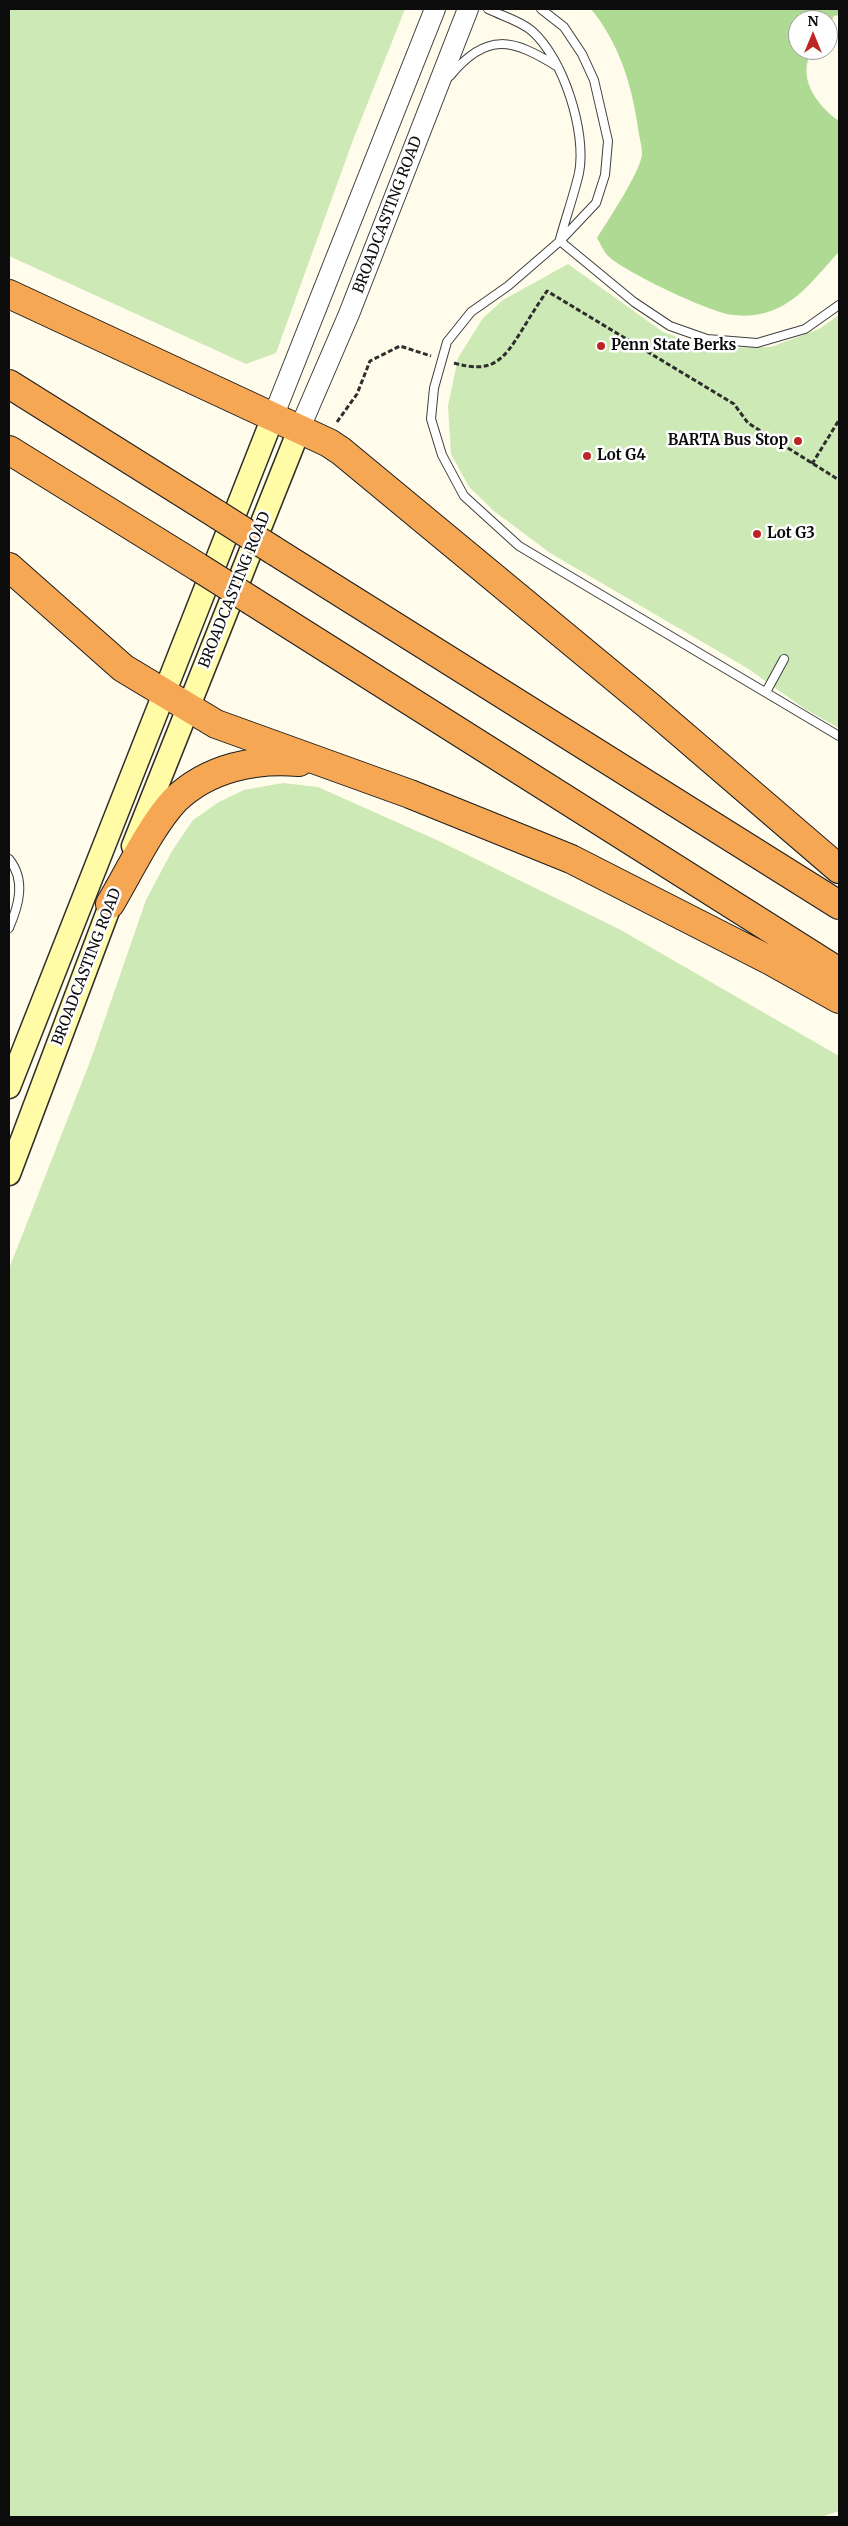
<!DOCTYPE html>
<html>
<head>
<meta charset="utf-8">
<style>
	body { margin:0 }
	#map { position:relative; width:848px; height:2526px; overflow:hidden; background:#fffceb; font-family:Merriweather,serif }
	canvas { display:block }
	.frame { position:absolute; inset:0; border:10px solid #0c0c0c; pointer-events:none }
	.north { position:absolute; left:788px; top:10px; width:50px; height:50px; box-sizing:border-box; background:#fff; border:1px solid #9e9e9e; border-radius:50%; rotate:0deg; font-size:14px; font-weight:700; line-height:20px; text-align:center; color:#0c0c0c }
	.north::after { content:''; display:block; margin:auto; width:18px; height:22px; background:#bd2523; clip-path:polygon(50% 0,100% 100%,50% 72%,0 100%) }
</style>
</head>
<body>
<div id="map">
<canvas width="848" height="2526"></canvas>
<div class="frame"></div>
<div class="north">N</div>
</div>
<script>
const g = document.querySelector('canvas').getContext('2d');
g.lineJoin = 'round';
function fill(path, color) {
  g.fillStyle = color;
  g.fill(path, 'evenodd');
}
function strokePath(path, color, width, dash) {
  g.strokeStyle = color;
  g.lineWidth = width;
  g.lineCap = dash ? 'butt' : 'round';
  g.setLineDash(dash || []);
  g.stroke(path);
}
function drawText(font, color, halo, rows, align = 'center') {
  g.font = font + ' Merriweather,serif';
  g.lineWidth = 5;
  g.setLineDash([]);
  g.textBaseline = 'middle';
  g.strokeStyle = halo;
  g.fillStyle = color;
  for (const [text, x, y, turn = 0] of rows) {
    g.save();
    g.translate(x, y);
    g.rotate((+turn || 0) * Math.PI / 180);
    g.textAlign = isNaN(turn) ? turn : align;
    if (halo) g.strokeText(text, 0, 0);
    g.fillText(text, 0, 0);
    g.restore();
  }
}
fill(new Path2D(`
	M9,9h396l-52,131 -77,213 -30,11 -237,-108z
	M568,264l95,68 48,16 60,-1 48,-18 20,-14v413l-34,-19 -58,-41 -197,-115 -56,-42 -25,-24 -18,-33 -3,-48 10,-48 25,-40 20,-18z
	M283,783l35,4 121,54 180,88 220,127v1455l-18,6h-812v-1248l82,-210 55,-159 26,-49 21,-31 26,-18 25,-12z`), '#cde9b5');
fill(new Path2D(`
	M591,9h248v6l-5,1 -6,11v-7h-30v30h15c-18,26 4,56 26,71v131c-23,24 -43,55 -79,62 -8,2 -19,2 -27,1 -22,-2 -111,-44 -126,-60 -4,-5 -7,-12 -10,-17 10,-16 44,-67 45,-84 0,-8 -3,-18 -4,-26 -6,-43 -19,-85 -47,-119z`), '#afda94');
const service = new Path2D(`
	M488,9c14,7 33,12 44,22 31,27 55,101 47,142 -5,22 -13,44 -19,66
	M541,9l23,18 18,27 12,26 14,61 -3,34 -9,28 -36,38 -52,45 -37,26 -24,30 -13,46 -3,31 11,36 22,41 55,50 320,190
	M450,76c37,-45 63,-37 108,-9
	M560,241l74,61 36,24 37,13 50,4 48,-14 34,-24
	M766,692l18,-33
	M9,859c17,21 10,46 0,69`);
const tertiary = new Path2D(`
	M273,417l162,-408
	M299,430l50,-116 119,-305`);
const secondary = new Path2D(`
	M133,846l166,-416
	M9,1087l264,-670
	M9,1174l108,-287`);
const motorway = new Path2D(`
	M9,294l320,149 12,8 307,254 191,164
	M9,384l209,131
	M9,450l189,117
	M273,550l566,355
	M9,567l114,101 93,56 194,70 161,65 200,102 68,38
	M252,601l587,371
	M110,904c18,-30 42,-80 65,-104 33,-32 80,-42 124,-38`);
strokePath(service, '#3f3f3f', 10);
strokePath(tertiary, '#3f3f3f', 22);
strokePath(secondary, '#2e2e2e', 25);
strokePath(motorway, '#1d1d1d', 30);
strokePath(new Path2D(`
	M454,363c38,11 49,-2 68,-33 8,-13 16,-26 25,-39l187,113 14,19 91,57
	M337,422l20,-28 13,-33 30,-15 31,10
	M812,464l27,-44`), '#2e2e2e', 3, [5, 2.5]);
strokePath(service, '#fff', 8);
strokePath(tertiary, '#fff', 20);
strokePath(secondary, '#fffba6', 22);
strokePath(motorway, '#f6a753', 28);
const motorwayBridge = new Path2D(`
	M218,515l55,35
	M198,567l54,34`);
strokePath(motorwayBridge, '#1d1d1d', 30, []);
strokePath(motorwayBridge, '#f6a753', 28);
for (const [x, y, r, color] of [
	[601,346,5,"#bd2523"],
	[798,441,5,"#bd2523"],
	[587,456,5,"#bd2523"],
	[757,534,5,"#bd2523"]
]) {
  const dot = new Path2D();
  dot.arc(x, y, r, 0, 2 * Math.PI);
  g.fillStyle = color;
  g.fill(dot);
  strokePath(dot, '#fff', 2);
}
drawText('15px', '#0c0c0c', '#fff', [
	["BROADCASTING ROAD",388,215,-69],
	["BROADCASTING ROAD",235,590,-68],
	["BROADCASTING ROAD",87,967,-69]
]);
drawText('bold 15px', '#0c0c0c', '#fff', [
	["Penn State Berks",611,346],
	["BARTA Bus Stop",788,441,"right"],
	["Lot G4",597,456],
	["Lot G3",767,534]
], 'left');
</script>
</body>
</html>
